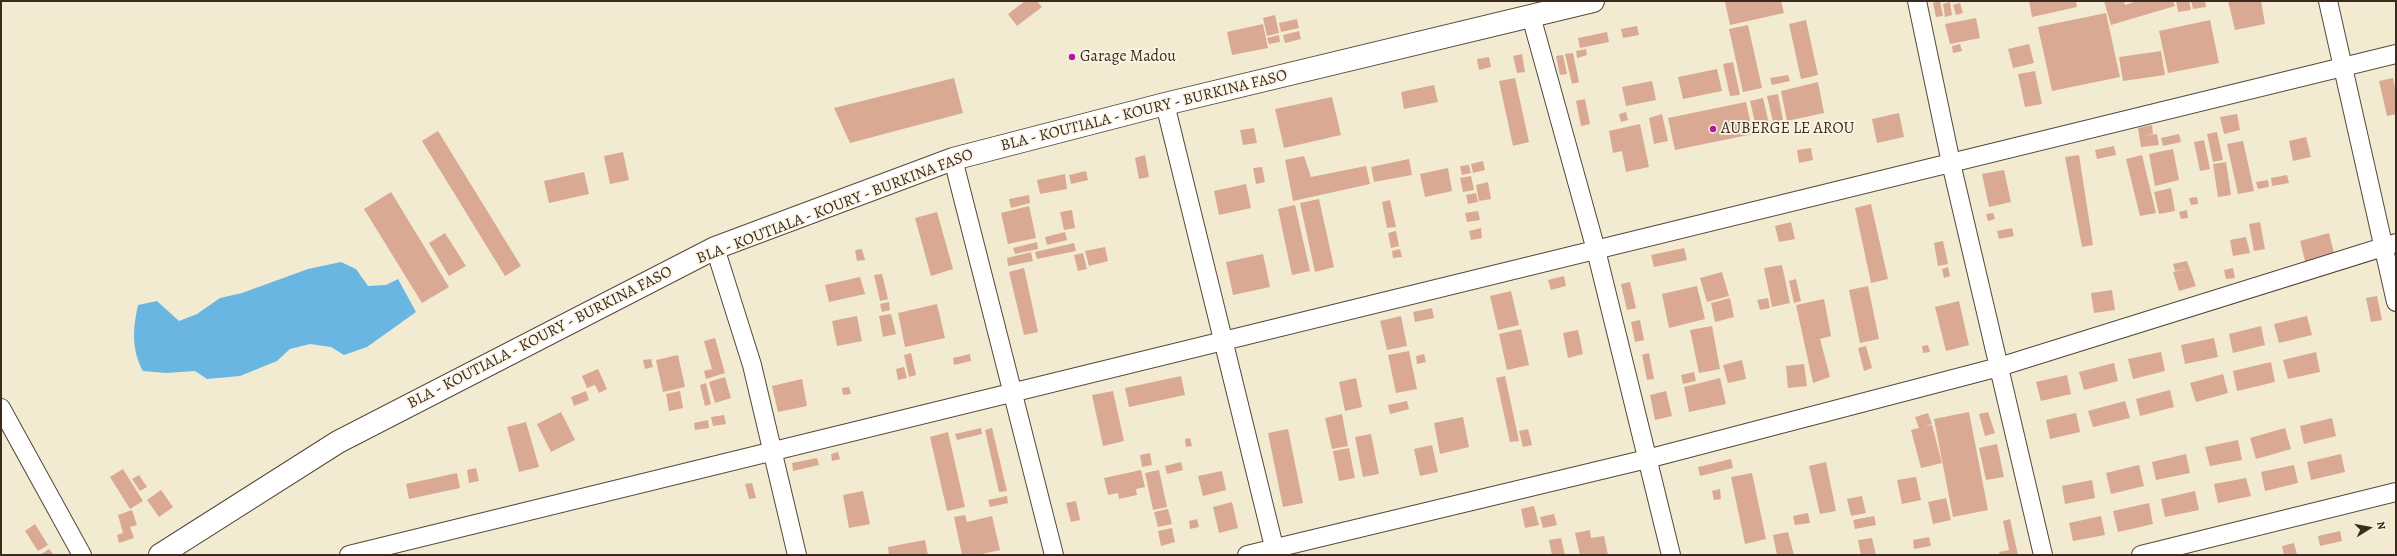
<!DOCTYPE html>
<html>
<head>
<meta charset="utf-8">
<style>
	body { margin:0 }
	#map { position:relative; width:2397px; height:556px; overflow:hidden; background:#f2ebd2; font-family:Alegreya,serif }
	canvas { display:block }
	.frame { position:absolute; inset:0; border:2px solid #3b2a1e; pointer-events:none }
	.north { position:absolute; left:2349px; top:508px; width:40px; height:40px; -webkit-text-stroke:3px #fcf5e5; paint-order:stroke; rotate:79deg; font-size:11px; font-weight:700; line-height:16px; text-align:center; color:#3b2a1e }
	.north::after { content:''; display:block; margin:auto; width:14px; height:18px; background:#3b2a1e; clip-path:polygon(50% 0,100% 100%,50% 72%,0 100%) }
</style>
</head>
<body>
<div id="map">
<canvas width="2397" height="556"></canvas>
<div class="frame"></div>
<div class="north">N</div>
</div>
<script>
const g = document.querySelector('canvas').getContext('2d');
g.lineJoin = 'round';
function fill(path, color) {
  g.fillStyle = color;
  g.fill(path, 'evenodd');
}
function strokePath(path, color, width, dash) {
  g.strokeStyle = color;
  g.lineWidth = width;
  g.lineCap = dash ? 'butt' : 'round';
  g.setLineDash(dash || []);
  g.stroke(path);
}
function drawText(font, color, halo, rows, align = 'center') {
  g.font = font + ' Alegreya,serif';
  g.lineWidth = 3.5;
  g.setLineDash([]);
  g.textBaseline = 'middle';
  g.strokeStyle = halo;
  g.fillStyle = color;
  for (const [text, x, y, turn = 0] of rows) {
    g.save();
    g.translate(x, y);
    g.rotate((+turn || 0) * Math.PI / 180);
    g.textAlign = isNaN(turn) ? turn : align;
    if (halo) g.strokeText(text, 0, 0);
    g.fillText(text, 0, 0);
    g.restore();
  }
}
fill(new Path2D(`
	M341,262l15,7 12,17 18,-1 12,-6 18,33 -49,35 -23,8 -13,-8 -21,-3 -20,5 -13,12 -37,15 -33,3 -12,-8 -29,2 -23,-2c-12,-22 -10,-43 -5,-66l19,-4 22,20 18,-7 23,-16 22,-5 66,-24z`), '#6ab6e3');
fill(new Path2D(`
	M1025,1h12l5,6 -25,19 -9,-12z
	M1731,1h50l3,12 -54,12 -5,-23z
	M1940,1l3,15 -7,1 -3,-14z
	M2029,1h47l1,6 -45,10z
	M2104,1h20l1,4 12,-4h36l2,5 -64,19z
	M2176,1h13l2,9 -13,2z
	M2191,1h14l1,6 -13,2z
	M2228,1h33l4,23 -30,6z
	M1950,2l2,13 -7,2 -2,-13z
	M1960,3l3,10 -7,2 -3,-10z
	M2106,13l14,64 -68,14 -14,-64z
	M1275,15l4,18 -12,3 -4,-18z
	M1976,18l4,20 -30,6 -5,-20z
	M1297,19l2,9 -18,4 -2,-9z
	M1806,20l12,55 -17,4 -12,-55z
	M2210,20l9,43 -51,10 -9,-42z
	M1263,24l5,24 -36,7 -5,-23z
	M1748,25l14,63 -19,4 -14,-63z
	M1637,26l2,9 -16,3 -2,-9z
	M1299,31l2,8 -16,4 -2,-8z
	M1607,32l2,10 -29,6 -2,-10z
	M1279,35l1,7 -11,2 -2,-6z
	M1960,44l2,7 -9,2 -1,-7z
	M2029,44l5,19 -21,5 -5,-19z
	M1586,49l1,6 -10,3 -1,-7z
	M2161,51l4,24 -42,6 -4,-24z
	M1573,53l6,29 -7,2 -7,-30z
	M1522,54l3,18 -8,1 -4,-17z
	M1563,55l4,19 -7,1 -4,-19z
	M1489,57l2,10 -12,3 -2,-11z
	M1733,62l7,33 -10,1 -7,-32z
	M1717,69l5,22 -39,8 -5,-22z
	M2035,71l7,33 -17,3 -7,-33z
	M1788,75l2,6 -18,4 -2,-7z
	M954,78l9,35 -113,30 -16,-35z
	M1515,78l14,64 -16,4 -14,-65z
	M2393,78l3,14v22l-9,2 -8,-35z
	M1652,81l4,19 -30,6 -4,-19z
	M1818,82l6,31 -37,8 -6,-30z
	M1434,85l4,17 -34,7 -3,-17z
	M1778,94l5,26 -10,2 -6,-26z
	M1332,97l9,38 -57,13 -9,-39z
	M1763,98l6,26 -13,3 -6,-26z
	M1585,99l5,25 -9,2 -5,-25z
	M1746,102l7,32 -78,16 -7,-32z
	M1626,112l2,8 -7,2 -2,-8z
	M1899,113l5,24 -27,6 -5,-24z
	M1662,114l6,27 -14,3 -5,-26z
	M2237,114l3,16 -16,4 -4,-17z
	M1640,124l9,43 -23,5 -4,-21 -9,2 -4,-22z
	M2152,125l1,9 -10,2 14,-2 2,11 -18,2 -3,-19z
	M1254,128l3,15 -14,2 -3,-15z
	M438,131l83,135 -16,10 -83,-135z
	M2217,132l6,28 -10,2 -6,-28z
	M2179,134l2,8 -18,4 -2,-8z
	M2306,137l5,20 -18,4 -4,-20z
	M2204,140l6,29 -10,2 -6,-29z
	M2243,141l11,50 -16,3 -11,-50z
	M2114,146l2,9 -19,4 -2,-9z
	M1811,148l2,12 -14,3 -2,-13z
	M2173,149l6,31 -24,6 -6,-32z
	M623,152l6,28 -19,4 -6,-28z
	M1145,155l4,22 -10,2 -4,-21z
	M2079,155l14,90 -11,2 -17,-90z
	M2142,155l14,58 -16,3 -14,-57z
	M1304,156l7,21 55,-11 4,18 -77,17 -8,-41z
	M1409,159l3,16 -38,7 -3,-15z
	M1483,161l2,9 -12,3 -2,-9z
	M2226,162l5,33 -13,2 -5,-33z
	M1469,165l2,8 -9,2 -2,-9z
	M1262,167l3,15 -9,2 -3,-16z
	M1448,168l4,23 -27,6 -5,-23z
	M2004,170l7,32 -22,5 -7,-33z
	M1086,171l2,9 -17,4 -2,-9z
	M584,172l5,22 -40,9 -5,-22z
	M1065,174l2,15 -27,5 -3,-14z
	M2287,175l2,8 -17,3 -1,-8z
	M1471,176l3,14 -11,2 -3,-14z
	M2268,180l1,7 -11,2 -2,-7z
	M1488,182l3,17 -12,2 -3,-16z
	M1246,184l5,24 -32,7 -5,-24z
	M2171,188l4,23 -16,3 -5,-22z
	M391,192l58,95 -27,16 -58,-94z
	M1476,193l2,9 -10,2 -2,-9z
	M1029,195l1,8 -19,5 -2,-9z
	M2197,197l1,7 -7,1 -2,-7z
	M1319,199l15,68 -19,5 -15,-69z
	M1390,200l6,27 -9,1 -5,-26z
	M1871,204l17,75 -17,4 -16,-75z
	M1295,205l15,66 -18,4 -14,-66z
	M1029,206l7,32 -28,6 -7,-31z
	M1072,210l3,18 -11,2 -4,-18z
	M2187,210l1,8 -7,1 -2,-7z
	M1478,211l2,9 -13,2 -2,-9z
	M937,212l16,57 -22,7 -16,-58z
	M1993,213l2,6 -7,2 -2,-7z
	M1791,222l4,17 -16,3 -4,-16z
	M2260,222l5,27 -11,2 -5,-27z
	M1481,228l1,10 -11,2 -2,-9z
	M2012,228l2,8 -15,3 -2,-8z
	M1396,231l3,15 -8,2 -3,-15z
	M1065,232l2,8 -20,5 -2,-8z
	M445,233l21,33 -17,10 -20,-33z
	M2329,233l6,24 -29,8 -6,-24z
	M2246,237l4,16 -17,3 -3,-16z
	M1943,241l5,23 -10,2 -4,-23z
	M1037,242l1,7 -23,5 -2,-6z
	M1074,243l2,8 -39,8 -2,-7z
	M1105,247l3,14 -19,5 -4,-15z
	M1684,248l3,12 -33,7 -3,-12z
	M862,249l3,11 -8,1 -2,-11z
	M1400,249l2,8 -9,1 -1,-7z
	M1031,252l2,9 -25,5 -1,-8z
	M1083,253l4,16 -9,2 -4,-16z
	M1263,254l7,33 -37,8 -7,-33z
	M2187,261l9,25 -17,5 -6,-19 13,-3 -11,2 -2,-7z
	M1782,265l8,38 -18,4 -8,-39z
	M1948,267l2,9 -6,2 -2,-9z
	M1024,268l14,64 -14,3 -15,-63z
	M2233,268l2,10 -9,1 -2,-9z
	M1722,272l7,24 -22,6 -7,-24z
	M882,274l6,25 -8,2 -6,-26z
	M1564,276l2,10 -15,4 -3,-10z
	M860,277l5,17 -36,8 -4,-17z
	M1796,279l5,22 -7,2 -5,-22z
	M1630,282l6,26 -9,2 -6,-26z
	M1697,286l8,33 -36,9 -7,-34z
	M1868,286l11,53 -19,4 -11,-53z
	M2112,290l3,20 -21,3 -3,-20z
	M1511,291l8,34 -21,5 -8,-34z
	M2377,296l5,24 -11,2 -5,-24z
	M1730,298l4,19 -19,5 -4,-19z
	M1768,298l2,10 -10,2 -3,-10z
	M1824,299l7,37 -11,3 10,38 -17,6 -17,-78z
	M1959,301l10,44 -23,6 -11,-44z
	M889,302l1,8 -8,2 -2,-8z
	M937,304l8,34 -40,9 -7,-34z
	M1432,308l2,10 -19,4 -2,-10z
	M891,314l5,20 -13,3 -4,-21z
	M857,316l5,25 -25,5 -5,-25z
	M1401,316l6,30 -20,4 -7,-29z
	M2307,316l5,19 -33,8 -5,-19z
	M1640,320l4,20 -9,2 -4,-20z
	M1712,326l8,43 -21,4 -9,-43z
	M2261,326l4,19 -32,8 -4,-19z
	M1521,329l8,36 -22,5 -8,-36z
	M1578,330l5,24 -15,4 -5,-25z
	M715,338l10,35 -19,6 -2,-8 8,-2 -8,-28z
	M2214,338l4,19 -33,7 -4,-19z
	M1928,345l2,7 -7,1 -1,-7z
	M1866,346l6,22 -8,3 -6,-23z
	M1409,351l8,38 -21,4 -8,-38z
	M2161,352l4,19 -32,8 -5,-20z
	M2316,352l4,20 -32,7 -5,-19z
	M911,353l5,22 -7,2 -5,-22z
	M1649,353l5,26 -7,1 -5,-25z
	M970,354l1,7 -17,4 -1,-7z
	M1424,354l2,8 -9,2 -1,-8z
	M678,355l7,32 -22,5 -7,-32z
	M651,359l2,8 -8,2 -2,-9z
	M1742,360l4,19 -18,4 -5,-18z
	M2271,362l4,20 -38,9 -4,-20z
	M2114,363l4,18 -34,9 -5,-18z
	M1804,364l3,22 -19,2 -2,-22z
	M904,367l3,11 -9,2 -2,-11z
	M598,369l9,20 -8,4 -4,-8 -8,3 -5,-12z
	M1694,372l2,9 -13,3 -2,-9z
	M2223,374l5,19 -32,9 -6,-19z
	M2067,375l4,19 -30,7 -5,-19z
	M1181,376l4,19 -56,12 -4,-19z
	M1505,376l14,65 -9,1 -14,-64z
	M725,377l6,21 -16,5 -6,-21z
	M1356,378l6,29 -17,4 -6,-29z
	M1720,378l6,26 -37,8 -5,-25z
	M802,379l5,27 -29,6 -6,-26z
	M706,383l5,21 -6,2 -5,-21z
	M849,387l2,7 -8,1 -1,-7z
	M2170,390l4,17 -34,9 -4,-17z
	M586,391l3,9 -15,6 -3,-9z
	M680,391l3,17 -14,3 -3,-17z
	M1113,391l11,50 -21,5 -11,-51z
	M1666,391l6,25 -17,4 -5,-25z
	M1407,401l2,8 -19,5 -2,-9z
	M2125,401l5,17 -37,9 -5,-16z
	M561,412l14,28 -24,12 -14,-28z
	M1969,412l19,98 -35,7 -19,-98z
	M1988,412l7,21 -10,3 -6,-22z
	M1928,413l4,11 -8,3 8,-2 10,38 -21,5 -10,-38 8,-2 -4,-11z
	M2076,413l4,19 -30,7 -4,-19z
	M1342,414l6,32 -16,3 -7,-31z
	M724,415l2,9 -13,2 -2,-9z
	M1463,417l6,30 -29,7 -6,-31z
	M2332,418l4,18 -32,8 -4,-18z
	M708,420l1,8 -14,2 -1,-7z
	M526,422l13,45 -20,5 -12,-45z
	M981,428l1,6 -25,6 -2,-6z
	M992,428l15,63 -8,1 -14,-62z
	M2285,428l6,21 -35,10 -6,-21z
	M1288,429l15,74 -20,4 -15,-74z
	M1528,429l4,16 -9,2 -4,-16z
	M948,432l17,75 -18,4 -17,-74z
	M1371,434l8,40 -16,3 -8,-40z
	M1190,438l2,8 -6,1 -1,-8z
	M2238,440l4,20 -32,6 -5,-19z
	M1997,444l7,33 -18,3 -7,-32z
	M1432,445l6,27 -18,4 -6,-27z
	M1349,448l6,30 -16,3 -6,-30z
	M838,452l2,7 -8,2 -1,-7z
	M1150,453l2,12 -10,2 -2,-12z
	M2186,454l4,19 -34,7 -4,-18z
	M2341,454l4,18 -34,8 -4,-18z
	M817,458l2,7 -26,6 -1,-8z
	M1731,459l2,9 -33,8 -2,-9z
	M1181,462l2,8 -16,4 -2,-8z
	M1826,462l10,49 -16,3 -11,-48z
	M2139,465l5,21 -33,8 -5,-21z
	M2294,465l4,18 -33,8 -4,-19z
	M476,468l3,13 -10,2 -2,-13z
	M123,469l20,32 -13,8 -20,-32z
	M1141,470l4,17 -9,2 1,6 -18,4 -1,-6 -10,2 -4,-17z
	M1159,470l8,37 -14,3 -8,-37z
	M1222,471l4,19 -23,6 -5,-20z
	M457,473l3,15 -51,11 -3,-15z
	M1752,473l14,66 -21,5 -14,-67z
	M139,475l8,12 -7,4 -8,-12z
	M1916,477l5,23 -19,4 -5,-24z
	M2246,478l5,18 -33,7 -4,-19z
	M2092,480l3,18 -30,6 -3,-18z
	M752,483l4,15 -7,1 -4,-15z
	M1720,489l1,10 -7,1 -2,-9z
	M161,490l12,17 -14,10 -12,-17z
	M863,491l7,33 -21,4 -6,-33z
	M2195,491l4,19 -34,7 -4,-18z
	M1007,496l1,7 -18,4 -2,-7z
	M1862,496l4,17 -15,3 -4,-17z
	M1946,498l5,22 -18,4 -5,-22z
	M1076,501l4,19 -9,2 -5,-19z
	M1232,502l6,26 -19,5 -6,-26z
	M2149,503l4,21 -35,8 -5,-21z
	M1534,506l5,19 -14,3 -4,-19z
	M1168,509l4,15 -14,3 -4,-15z
	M132,510l5,15 -7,2 4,11 -15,5 -2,-8 6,-2 -5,-18z
	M1808,513l2,10 -15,2 -2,-9z
	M1554,514l3,11 -14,3 -3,-11z
	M965,515l2,7 25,-6 8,34 -22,5h-16l-8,-38z
	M1874,516l2,9 -21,4 -2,-9z
	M2101,516l4,19 -32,6 -4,-18z
	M1197,519l2,8 -9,2 -1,-8z
	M2010,519l8,36h-18l-1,-3 10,-2 -6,-29z
	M35,524l13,21 -10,6 -13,-20z
	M1172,528l3,14 -14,4 -3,-15z
	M1590,530l1,8 13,-2 4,19h-28l-5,-22z
	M2340,531l2,10 -22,5 -2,-10z
	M1788,532l6,23h-17l-4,-20z
	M1929,537l2,9 -17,3 -1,-9z
	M1561,538l4,17h-13l-3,-15z
	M1872,538l4,17h-15l-3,-15z
	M925,540l3,15h-39l-1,-8z
	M2294,543l3,12h-13l-2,-9z
	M49,549l5,6h-14z`), '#daa993');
const minor = new Path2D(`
	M1917,1l34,162 92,392
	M2328,1l68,301
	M1531,16l65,234 75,305
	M1165,104l111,451
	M953,159l101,396
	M715,248l37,117 45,190
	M1,408l81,147
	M349,555l2047,-501
	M1247,555l400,-96 352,-92 397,-124
	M2141,555l255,-63`);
const major = new Path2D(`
	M160,555l178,-113 377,-194 238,-89 212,-55 428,-103`);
strokePath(minor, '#564739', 20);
strokePath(major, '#564739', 24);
strokePath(minor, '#fff', 18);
strokePath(major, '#fff', 22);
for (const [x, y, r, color] of [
	[1072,57,4,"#b5179e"],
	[1713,129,4,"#b5179e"]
]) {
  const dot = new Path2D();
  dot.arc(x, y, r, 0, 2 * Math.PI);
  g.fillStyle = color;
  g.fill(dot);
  strokePath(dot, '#fcf5e5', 1.5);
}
drawText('16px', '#3b2a1e', '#fcf5e5', [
	["Garage Madou",1080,57],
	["AUBERGE LE AROU",1721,129]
], 'left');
drawText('16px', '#3b2a1e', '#fcf5e5', [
	["BLA - KOUTIALA - KOURY - BURKINA FASO",1144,111,-14],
	["BLA - KOUTIALA - KOURY - BURKINA FASO",835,207,-21],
	["BLA - KOUTIALA - KOURY - BURKINA FASO",540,338,-27]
]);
</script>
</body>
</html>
